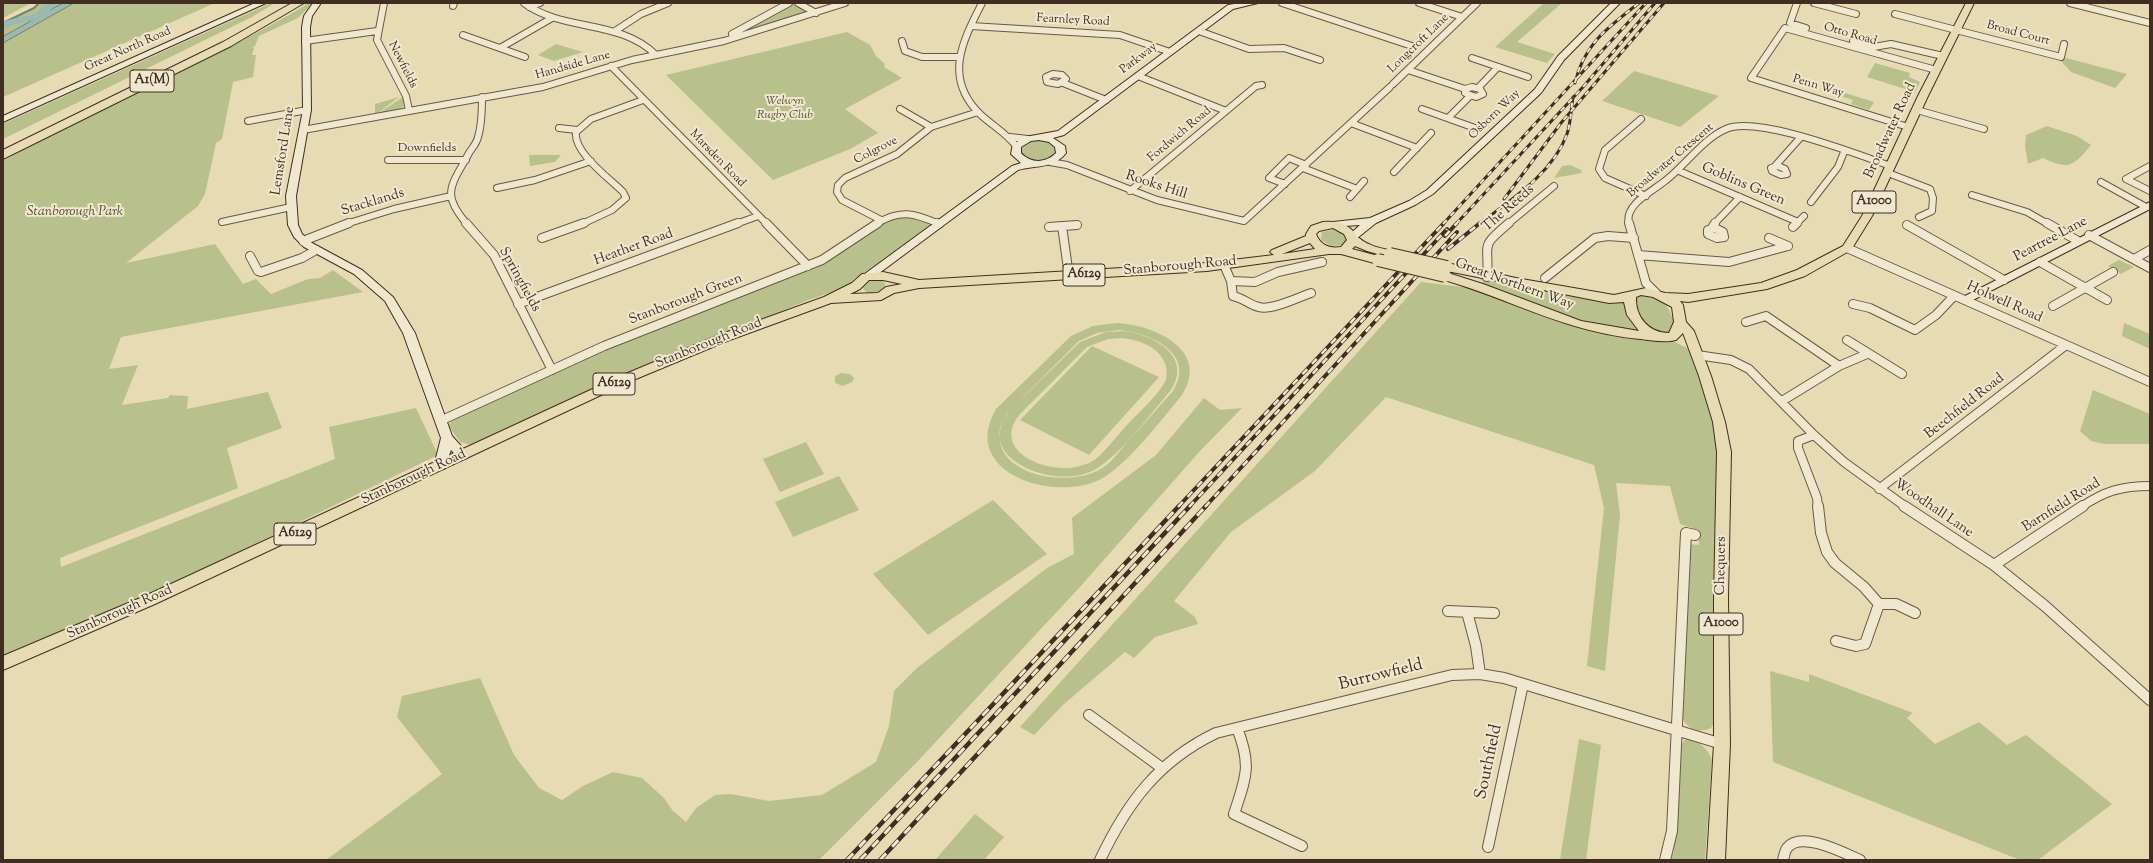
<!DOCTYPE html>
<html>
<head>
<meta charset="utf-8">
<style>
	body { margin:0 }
	#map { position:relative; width:2153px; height:863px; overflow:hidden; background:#e7dbb4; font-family:"Sorts Mill Goudy",serif }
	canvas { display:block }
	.frame { position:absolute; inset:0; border:4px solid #412d22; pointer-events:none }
</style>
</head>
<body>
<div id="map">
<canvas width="2153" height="863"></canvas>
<div class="frame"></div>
</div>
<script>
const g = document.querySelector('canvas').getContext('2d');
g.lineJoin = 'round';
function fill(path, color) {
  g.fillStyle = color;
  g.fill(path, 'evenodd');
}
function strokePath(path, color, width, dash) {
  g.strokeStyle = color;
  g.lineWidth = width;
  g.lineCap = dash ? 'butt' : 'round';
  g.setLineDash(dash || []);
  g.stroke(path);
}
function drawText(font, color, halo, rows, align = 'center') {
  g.font = font + ' "Sorts Mill Goudy",serif';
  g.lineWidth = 4;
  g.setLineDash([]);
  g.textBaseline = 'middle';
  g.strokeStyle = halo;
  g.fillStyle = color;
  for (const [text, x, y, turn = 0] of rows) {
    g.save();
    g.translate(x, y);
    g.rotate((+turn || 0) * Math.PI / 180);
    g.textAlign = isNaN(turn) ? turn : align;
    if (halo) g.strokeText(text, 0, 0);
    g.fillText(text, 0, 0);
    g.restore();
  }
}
fill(new Path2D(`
	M3,3h28l-28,15z
	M39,3h176l-212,94v-74l31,-15z
	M271,3h4l-23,14 -249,122v-15z
	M309,3h4l-15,15 -39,18 -4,10 -3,2h2l-2,7h4l-3,22 -20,5 -11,57 -6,4 -11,51 -7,12 -72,57 89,-19 28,40 13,-5 15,15 37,-15 12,-1 13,-8 30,22 -242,45 -12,32 29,-4 -16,40 46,-7 2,-3 18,1 -1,13 81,-17 14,36 -55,20 11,40 -178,70 1,9 274,-108 -6,-32 87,-19 22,47 -338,164 -97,41v-499c101,-55 208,-99 306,-158z
	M790,3h6l14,8 -78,26z
	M1544,3h18l-45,39 38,12 -8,9 -52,-16z
	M847,32l23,13 6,11 9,8 -1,3 18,11 -57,31 33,24 -28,16 -77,31 -107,-105z
	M556,44l27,8 -29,9 -16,-6z
	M2066,58l61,16 -12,14 -44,-16 -12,-13z
	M1875,63l35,10 -1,4 11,5 -5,10 -48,-15z
	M1634,71l85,25 -39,31 -78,-26z
	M1845,93l29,9 -5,8 -18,-6 2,-4 -10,-3z
	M399,97l-21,16 -3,1v-10z
	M403,97l2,8 -4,4 -22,4z
	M2047,126l30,10 14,9c-18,22 -22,25 -48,13l-15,6 -3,-18 1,-11z
	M1032,140l18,2 6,6 -1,7c-10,9 -24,7 -34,0l-1,-7z
	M529,155h32l-6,7 -25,4z
	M1570,165l11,5 1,3 -28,5 8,-12z
	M901,215l25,6 4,5 -45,34 -30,18 -8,9 -36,12 -105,43 -235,103 -11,-3 -10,-14 -1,-4 7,-7 95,-44 274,-112 56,-38z
	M1333,230l13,4 2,6 -4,5 -13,1 -10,-6 1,-8z
	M2119,260l15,7 -13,7 -13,-8z
	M1476,277l84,17 64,7 8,22 9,9 -48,-6 -112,-42 2,-3z
	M870,279l11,1 4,3v5l-8,5h-10l-5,-6 2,-5z
	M1421,282l50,6 9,5 3,-4 85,36 52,11 53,5 16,8h5l25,73 -2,234 -3,67 -3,5c-14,6 -23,1 -30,-12l9,-172 9,1 -1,-15 -18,-6 -10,-38 -54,-3 4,32 -15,156 -18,-5 17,-158 -10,-43 -208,-68 -71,74 -84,61 -57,69 21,16 3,7 -43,13 -21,21 -9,-6 -61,52 -30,31 -14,-8z
	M1639,296c24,-3 29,9 36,29l-5,7h-13l-16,-9 -7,-23z
	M1117,323c37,2 94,27 65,72 -20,24 -56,72 -83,85 -46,22 -140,-7 -103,-71l75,-73 22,-10zM1118,330c31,2 79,23 55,61 -16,18 -31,35 -47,52 -7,9 -15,20 -25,26 -41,23 -127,0 -94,-56l72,-72 18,-8z
	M2124,323l26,11v15l-28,-13z
	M1124,331c30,4 69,25 47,59 -19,22 -56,72 -81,82 -41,17 -119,-16 -80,-62l70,-68 26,-10zM1123,338c23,3 48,15 43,42 -9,17 -27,32 -40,46 -10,11 -19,23 -29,32 -4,3 -9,6 -14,7 -30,12 -95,-12 -63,-51l67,-67 21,-8z
	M1092,346l67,31 -70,78 -69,-35z
	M841,373l9,1 4,4 -2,4 -9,4 -8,-3v-7z
	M2093,390l57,24v30h-45l-14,-3 -11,-10z
	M1204,398l16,12 22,-2 -42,43 -121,137 -162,174 -98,98h-493l116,-86 -45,-57 5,-21 78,-18 34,77 25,33 23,12 21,-14 30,-14 29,6 22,20 9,13 13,11 10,-14 19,-13 16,-1 38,7 53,-6 54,-33 13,-36 5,-35 23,-23 130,-100 27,-14 -2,-36 84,-63z
	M806,442l18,32 -44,18 -17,-33z
	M839,476l20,34 -66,27 -18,-35z
	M993,500l54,54 -119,81 -55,-61z
	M1770,671l39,11v-8l104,39 -6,5 28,26 44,-22 28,23 19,-10 86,69 -74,56h-18l-247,-98z
	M1579,739l22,6 -15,115h-26z
	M1685,740c12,-2 24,10 27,20l-7,100h-34l3,-9 6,-105z
	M975,814l29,23 -20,23h-49z`), '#b8c08b');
const water = new Path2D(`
	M63,3h11l-71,40v-6z`);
fill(water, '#97bbaf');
strokePath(water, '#758277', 1);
strokePath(new Path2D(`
	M3,23l31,-15 5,-5`), '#758277', 2);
fill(new Path2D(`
	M46,3h11l-14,15 -31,7 -9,5 1,-9 31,-7z`), '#97bbaf');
const streetFar2 = new Path2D(`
	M384,3l-7,37 29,56 3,14
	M524,3c39,29 96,16 132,52
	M798,3l18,10
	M982,3c-20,39 -39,76 -1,112 12,11 25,18 35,31
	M1282,3l133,44
	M1419,3l43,14
	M1797,3l-7,20 16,5
	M1814,3l42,11
	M2070,3l80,20
	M453,6l1,-3
	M529,7l11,-4
	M1895,14l61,16
	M971,26l149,9 50,17
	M1956,30l105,27 3,-13
	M615,31l26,-17 27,-11
	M1199,31l50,18 35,-1 36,12
	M732,34l57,-31
	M463,35l62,22
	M305,41l72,-10
	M902,41l3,10 17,6h36
	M1853,41l21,6 17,-3 52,12
	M500,48l52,-30
	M1472,58l56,19
	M611,66l156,158
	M1408,70l57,19
	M1053,74l9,1 4,4 -8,5 -11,-2 -1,-5z
	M1138,76l88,35
	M1063,83l43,17
	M1393,84l84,-81
	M1472,87l8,2 3,5 -7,3 -11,-4v-4z
	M1478,88l20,-21
	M900,109l31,18
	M1422,109l53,19
	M1917,110l67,19
	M1448,118l22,-22
	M1641,119l-36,31 -6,19 6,9 41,18
	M248,121l59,-11
	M1351,123l66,25
	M1908,127l-157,-49 34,-50 151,42
	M559,128l18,2
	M303,130l240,-43 89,-27 92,-19 121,-38
	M1010,137l18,2
	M388,160h78
	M1050,162l17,3 90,35 87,21 146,-134
	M1775,166l25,-28
	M1778,166l7,3 2,5 -6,1 -9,-4 -1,-3z
	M2150,166l-24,13 24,12
	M1303,168l54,21
	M1679,171l119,51
	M1394,172l37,-39
	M1888,173l42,16 3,9 -1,13 -13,6
	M2101,182l45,25
	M1285,184l-16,-6 20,-20 17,7
	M497,188l38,-8 56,-19
	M1130,191l126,-105 6,-1
	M1972,195l55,17 21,12
	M1350,197l14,-16
	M1811,202l27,-35 6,-15
	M881,220l-39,-20 -5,-8 1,-7 7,-7 52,-24 34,-27 47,-15
	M222,222l69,-15
	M346,224l48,-15 57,-13
	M467,224c-27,-31 -15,-39 2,-71 3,-5 8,-10 9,-16 4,-13 4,-27 4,-40
	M582,224l30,-14 14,-12 -3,-6c-14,-14 -50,-40 -47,-60l15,-13 52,-19
	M736,224l22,-8
	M876,224c24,-15 38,-11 63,0
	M1508,224l46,-38
	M1629,224c-5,-18 20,-31 32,-40 22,-15 41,-45 65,-55 31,-14 132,26 165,37
	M1714,224l26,-27
	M1796,224l8,-8`);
const streetFar1 = new Path2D(`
	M466,223l28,32 58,115
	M766,223l42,43
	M937,223l2,1
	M1629,223l17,60 11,11
	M2047,223l31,18
	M1907,225l97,55
	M1062,226l7,50
	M1049,227l28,-2
	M1793,227l4,-4
	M1712,228l3,-5
	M1715,228l8,4 1,5 -7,1 -9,-4v-4z
	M2089,235l61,33
	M542,238l42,-15
	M1769,238l19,8
	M303,241l46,-18
	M1847,248l303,134
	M1638,255l91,7 59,-16
	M250,256l8,15 3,1 41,-14 14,-8
	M2134,259l16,-9
	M2040,262l67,38
	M1224,265l7,16 2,15c10,2 17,9 26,11 12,4 40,-10 52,-14
	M1487,277c3,-35 -9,-28 22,-54
	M1545,278l50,-40 13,-2 26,2
	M1231,281l24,1 23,-10 44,-10
	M518,304l220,-81
	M1853,304l17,4 45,22 21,-15 18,-19
	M2053,306l60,-34
	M1746,322l20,-6 73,50
	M1847,340l55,34
	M1697,355l34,5 18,9 65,66 30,27 62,45
	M1782,401l57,-35 28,-12
	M440,421l164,-75 218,-86 56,-37
	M1814,435l-16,6v7l19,50 1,9
	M1879,489l187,-144
	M2081,507c24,-16 40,-21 69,-21`);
const street = new Path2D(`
	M1818,506l3,27 6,19 8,11 29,24 15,17 -14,40 -9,2 -20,-5
	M1904,506l90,59 51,41 105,94
	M1994,565l89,-59
	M1879,604h17l19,9
	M1448,611l46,2
	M1467,612l9,34 4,28
	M1089,715l73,53
	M1237,728c15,38 9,49 -3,86l68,32
	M1488,847l35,-163
	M1100,860c27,-57 58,-99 116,-127l236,-58 28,-1 24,4 218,66
	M1665,860l7,-29 14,-298 9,2
	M1783,860c1,-4 2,-9 4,-12 14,-18 57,5 73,12`);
const secondary = new Path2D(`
	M255,3h11l-263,119v-6z
	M313,3h8l-9,13 -2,11 1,83 -15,86 2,29 4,9 10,9 50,27 31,27 22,36 37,103 17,19 -2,3c-8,3 -11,-3 -16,-8l-7,19h-8l-2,-3 7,-28 -38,-105 -18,-32 -31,-27 -50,-27 -10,-10 -6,-12 -2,-29 17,-86 -1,-83 2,-11z
	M1240,3h18l-25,6 -169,126 -11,3 12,8 1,7c-12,16 -31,12 -48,17l-144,107h-8l-1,-2 1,-2 146,-107 9,-3 -10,-9 2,-10 12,-7 33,-6 170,-126zM1039,140l10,2 6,5 1,6c-10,10 -25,11 -35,0v-6l10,-6z
	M1611,3h9l-56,57 -23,33 -108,101 -18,11 -39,18 -20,16 -4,1 -5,-3 13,-12 -31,2 -1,-2 5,-3 37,-4 39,-17 18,-11 108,-101 23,-33z
	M2150,202v7l-181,93 -4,2 -5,-4 1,-2z`);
const primary = new Path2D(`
	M1966,3h8l-46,93 -56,120 -21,34 -46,26 -38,13 -79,13 -8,-1 3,4 3,17 8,9 17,45 14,46 6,30 -3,146 2,146 -5,116h-18l7,-116v-146l3,-146 -4,-30 -14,-46 -16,-43 -7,7c-11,3 -25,0 -36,-1 -75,-7 -129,-40 -199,-60l-2,-3 6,-4 38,12 98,37 58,10 -12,-16 -3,-13 -15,1 -162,-32 -6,-4 6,-4 69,15 98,17 32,-7 19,5 23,1 73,-11 36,-13 46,-24 19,-30 56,-120zM1641,295l12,2 19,10 2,15 -5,11c-20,0 -34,-16 -33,-36z
	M1323,222c10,-1 23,1 30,9 2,2 3,6 6,7 9,8 22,10 33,13l2,2 -6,4 -21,-6 -12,-5 -3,3 30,8 2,3 -6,4 -37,-10h-12l-122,17 -288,17 -25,5 -13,7 -50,3 -104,38 -96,40 -476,223 -152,66v-14l142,-60 478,-221 96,-40 105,-38 28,-14 10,-9 21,-2 36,8 288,-17 67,-8 -4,-3 2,-2 34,-14v-2l5,-8zM1333,228l11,6 3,6 -6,7c-11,2 -21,-2 -25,-13l3,-3zM1310,243l5,6 -33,5zM869,280h14l19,4 -16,3 -8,6 -28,1 10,-5z`);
const highway = new Path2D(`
	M292,3h12l-73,43 -228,113v-9l220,-108z`);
strokePath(streetFar2, '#6a5846', 8);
strokePath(streetFar1, '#6a5846', 10);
strokePath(street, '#6a5846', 12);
strokePath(secondary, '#412d22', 2);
strokePath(primary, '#412d22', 2);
strokePath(highway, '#412d22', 2);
strokePath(streetFar2, '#efe8ce', 6);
strokePath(streetFar1, '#efe8ce', 8);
strokePath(street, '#efe8ce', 10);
fill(secondary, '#efe8ce');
fill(primary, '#e7dbb4');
fill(highway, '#e7dbb4');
const railFar2 = new Path2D(`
	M1575,83c9,-40 34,-56 64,-80
	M1504,199l57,-76 103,-120
	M1443,224l203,-221
	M1456,224l127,-137 72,-84
	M1479,224c32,-24 74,-51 88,-90 4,-12 4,-25 6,-37`);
const railFar1 = new Path2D(`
	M1445,236l12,-13
	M1448,249l32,-26
	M1178,507l266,-284
	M1189,507l258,-278
	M1205,507l252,-275`);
const rail = new Path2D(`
	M847,860l332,-354
	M860,860l330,-354
	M880,860l326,-354`);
strokePath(railFar2, '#412d22', 3);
strokePath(railFar1, '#412d22', 4);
strokePath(rail, '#412d22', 4.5);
strokePath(railFar2, '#efe8ce', 2, [5.5]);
strokePath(railFar1, '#efe8ce', 2.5, [7]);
strokePath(rail, '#efe8ce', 3, [9]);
const primaryBridge = new Path2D(`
	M1390,254l57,13
	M1378,260l67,16`);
strokePath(primaryBridge, '#412d22', 14, []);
strokePath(primaryBridge, '#e7dbb4', 12);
drawText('12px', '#412d22', '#efe8ce', [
	["Fearnley Road",1073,21,3],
	["Broad Court",2018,34,15],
	["Otto Road",1850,35,16],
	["Longcroft Lane",1419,44,-44],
	["Great North Road",128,50,-24],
	["Parkway",1139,59,-37],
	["Newfields",402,65,63],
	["Handside Lane",573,66,-16],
	["Penn Way",1818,87,17],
	["Osborn Way",1495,115,-44],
	["Fordwich Road",1180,135,-40],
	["Downfields",427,149],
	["Colgrove",876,151,-27],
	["Marsden Road",717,159,46],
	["Broadwater Crescent",1671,161,-40]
]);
drawText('italic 12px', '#594a37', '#efe8ce', [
	["Welwyn",785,102],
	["Rugby Club",785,116]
]);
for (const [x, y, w] of [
	[152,81,44],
	[1874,202,44],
	[1084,275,42],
	[614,384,42],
	[295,534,42],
	[1721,624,44]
]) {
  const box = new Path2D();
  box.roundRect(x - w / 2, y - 11, w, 22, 3);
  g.fillStyle = '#efe8ce';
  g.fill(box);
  strokePath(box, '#412d22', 1);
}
drawText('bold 13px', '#412d22', null, [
	["A1(M)",152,81],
	["A1000",1874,202],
	["A6129",1084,275],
	["A6129",614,384],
	["A6129",295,534],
	["A1000",1721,624]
]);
drawText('14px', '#412d22', '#efe8ce', [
	["Broadwater Road",1891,131,-65],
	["Lemsford Lane",284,151,-81],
	["Goblins Green",1743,185,23],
	["Rooks Hill",1156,186,18],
	["Stacklands",373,203,-17],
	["The Reeds",1509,209,-41],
	["Peartree Lane",2051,240,-28],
	["Heather Road",634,248,-20],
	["Stanborough Road",1180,267,-5],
	["Springfields",519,280,61],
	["Great Northern Way",1514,285,20],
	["Stanborough Green",686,300,-21],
	["Holwell Road",2004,303,24],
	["Stanborough Road",709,344,-22],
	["Beechfield Road",1965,407,-38],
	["Stanborough Road",414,478,-25],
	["Barnfield Road",2062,506,-32],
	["Woodhall Lane",1933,509,34],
	["Chequers",1722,566,-89],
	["Stanborough Road",120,613,-24]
]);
drawText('italic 14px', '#594a37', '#efe8ce', [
	["Stanborough Park",75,213]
]);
drawText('17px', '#412d22', '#efe8ce', [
	["Burrowfield",1381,676,-14],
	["Southfield",1490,762,-78]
]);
</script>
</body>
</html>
